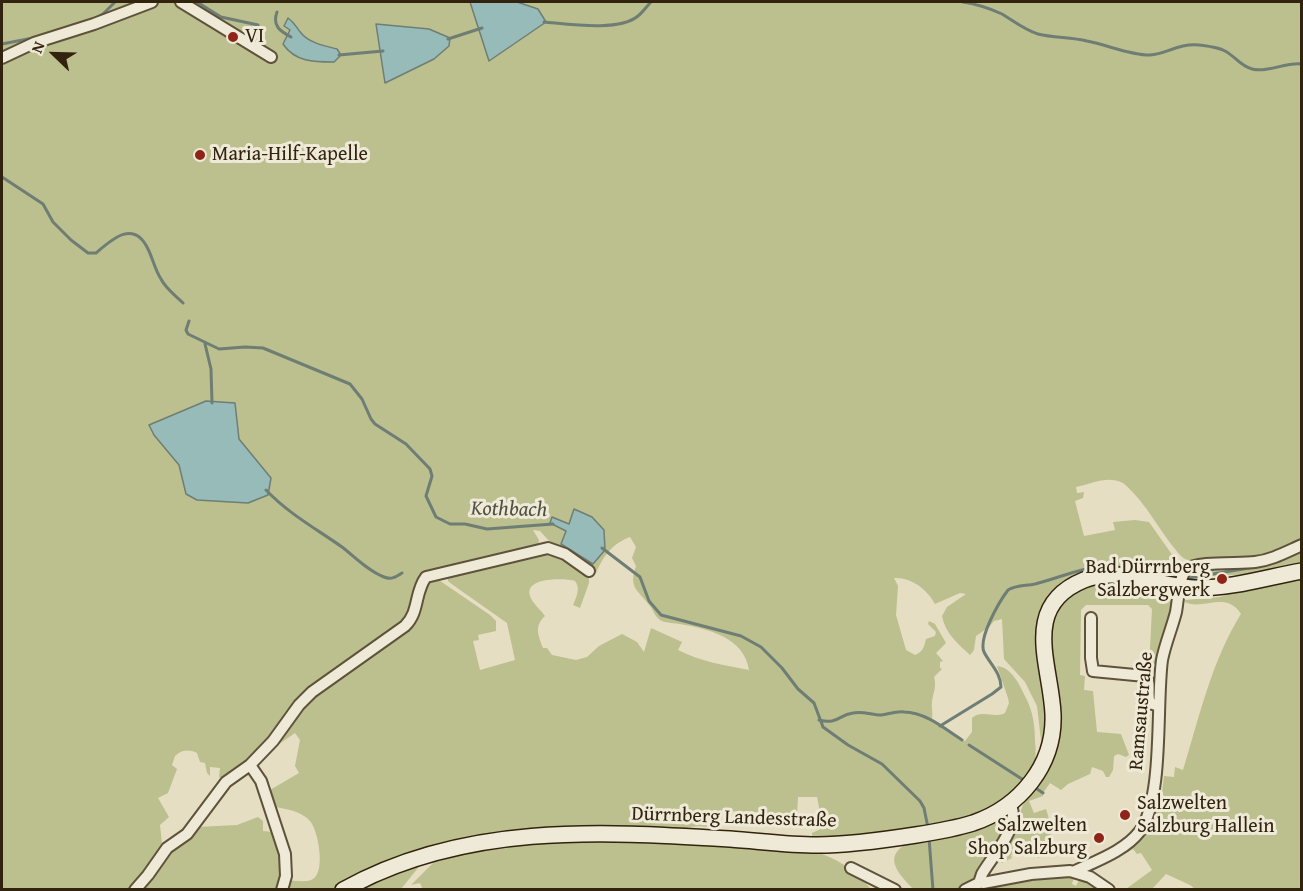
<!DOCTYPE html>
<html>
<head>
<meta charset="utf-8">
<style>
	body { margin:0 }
	#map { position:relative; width:1303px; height:891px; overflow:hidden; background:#e5dec2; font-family:"Gentium Book Plus",serif }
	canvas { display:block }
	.frame { position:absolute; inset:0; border:3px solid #32230e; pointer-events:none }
	.north { position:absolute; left:24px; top:24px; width:60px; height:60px; -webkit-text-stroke:4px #eeead7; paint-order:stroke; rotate:293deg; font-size:16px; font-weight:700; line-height:24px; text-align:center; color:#32230e }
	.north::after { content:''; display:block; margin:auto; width:21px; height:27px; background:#32230e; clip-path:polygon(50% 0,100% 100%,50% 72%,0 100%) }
</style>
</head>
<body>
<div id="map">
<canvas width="1303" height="891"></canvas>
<div class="frame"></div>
<div class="north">N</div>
</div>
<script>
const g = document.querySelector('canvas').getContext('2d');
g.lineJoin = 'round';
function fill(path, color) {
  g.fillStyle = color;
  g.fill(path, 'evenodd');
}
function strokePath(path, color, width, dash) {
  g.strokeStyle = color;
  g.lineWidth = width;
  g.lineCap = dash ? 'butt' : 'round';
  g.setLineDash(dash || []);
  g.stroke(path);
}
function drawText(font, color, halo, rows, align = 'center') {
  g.font = font + ' "Gentium Book Plus",serif';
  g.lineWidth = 6;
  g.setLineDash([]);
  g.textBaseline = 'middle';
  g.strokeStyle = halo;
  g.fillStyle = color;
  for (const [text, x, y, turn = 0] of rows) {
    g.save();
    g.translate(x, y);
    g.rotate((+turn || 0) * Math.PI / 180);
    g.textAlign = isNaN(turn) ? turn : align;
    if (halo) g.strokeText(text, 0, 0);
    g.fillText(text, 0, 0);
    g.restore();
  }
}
fill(new Path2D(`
	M2,2h1299v540c-7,3 -13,8 -20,10 -18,7 -87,18 -100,4 -21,-23 -34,-53 -58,-73 -16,-8 -31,1 -47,4l1,6 7,-1 -1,6 -8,3 9,35 31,-6 -2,-8 22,-2 14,2 24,34 5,16 -4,7 -5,2c-38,-9 -81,-25 -112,9 -36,39 -9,87 -10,133 0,9 0,19 -5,26l-5,-43 -12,-24 -21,-23 -2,-40 -8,2 -5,6 -13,9 -2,14 -4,5c-12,-11 -25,-22 -28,-39l5,-9 19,-13 -6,-1 -25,11c-8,-15 -24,-27 -41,-26l4,8 -2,29 10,35 9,5c8,-3 9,-8 11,-16l9,-3 1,-4 -8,-8 1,-3 6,3 11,19 -10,10 7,8 -3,1v6l2,1 -8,8c3,11 -1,15 -2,25 -1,7 2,13 -1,19l31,19 3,1 7,-9v-14c10,-9 22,1 33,-5l4,-10 -1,-5 -11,-32c15,1 23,20 29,32 7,14 9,28 9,44 1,8 1,15 -1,23 -14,50 -89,58 -132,65 -30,4 -60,10 -90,9v-6l11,-5 -6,-31h-19l-1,18c-18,1 -58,-7 -71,-2 -7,3 -13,10 -20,14 -12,-3 -25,4 -39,4 -79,0 -159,-5 -235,16 -26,7 -53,18 -77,30 -7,4 -15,11 -24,12 -14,2 -30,0 -45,0l4,-8c7,-1 17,2 23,-2 13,-8 5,-49 -3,-58 -9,-10 -23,-12 -35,-14l-5,-17 29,-17 -4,-7 5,-26 -5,-7 -33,23c19,-19 32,-42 51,-61l103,-72 -1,-7 -4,-5 -12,15 -74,52 -21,18 -25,34 -21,24 -34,25 -5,-2 1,-9 -10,-1v9l-3,-3 -2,-10 -5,-1 -3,-9c-9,-4 -15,-3 -22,3l-3,9 5,4 -9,24 -10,5 11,19 -9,8 2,19 7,5 28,-22 40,-2 21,-8 5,4v10c1,0 9,1 10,1 11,7 10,46 6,57l-277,1zM533,530l7,1 12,13 44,29c8,-18 16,-29 34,-36l6,10 -4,11 4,8c-8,22 2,24 14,40 4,5 5,12 12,15 5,2 13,2 18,3 28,5 64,13 69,46 -24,-5 -48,-8 -71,-20l4,-8 -31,-14 -7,24 -7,-10 -15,-8 -23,12 -12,11 -11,3 -24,-5 -5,-7h-4c-5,-13 -9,-22 2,-32 -4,-6 -13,-13 -15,-20 -6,-19 34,-18 45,-15 6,7 1,17 -2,24l7,3 9,-25v-6l-8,-10 -24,-14 -14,-1 -95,23v6l5,4 54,38 8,37 -35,10 -7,-29 6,-1 -1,-5 18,-4v-10l-6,-6 -60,-41 104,-25 4,-3 1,-6z
	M1301,547v19l-45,8 -47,2 -7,5 -13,-2v-6l8,-3z
	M1301,579v310h-106l-5,-4 -24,-11 -14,15h-26l26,-19 -11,-17 -4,1 -4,-5 -5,3 -2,-3 30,-57 6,1 2,-17 10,1 1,-10 8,3c16,-52 29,-110 58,-156 -15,-24 -38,-3 -56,-12v-2l35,-3 26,-9z
	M1119,581c16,3 50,4 53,22l-15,67 -4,3 -4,-4 3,-60 -4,-4h-62l-5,5 -1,65 5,1 -1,14 9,1 4,41 24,2 8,21 -3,2 -8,-3 -4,2 -1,14 -4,7h-3l-3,-6 -11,-4 -2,7 -22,10 -7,6 -11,-7 -7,10v3l-14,5 5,12 12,-4c6,19 11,37 -8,49l-6,-12 -21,9 1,3 -10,5 -5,-6 -20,16 -6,9 -12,8 -46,-1c-13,-14 -31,-31 -7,-45l102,-31 8,12 9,-26 23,-32v-109l5,-43 15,-19 27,-14z
	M607,840l51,1 164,13c20,7 36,20 49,35l-448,1 -3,-7 -9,2 28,-28 13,-4 90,-11z
	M422,863l-21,26 -48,1z
	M1075,874l-3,10 4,2 4,-8h3l16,12h-104l2,-6 11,-3z`), '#bcbf8e');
const water = new Path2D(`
	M470,2h47l21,7 8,13 -57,39z
	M288,18c7,5 8,9 13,15 8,10 24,13 36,16l4,6 -7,7c-20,0 -39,0 -51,-18l7,-14 -6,-4z
	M376,24l53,5 21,9 -1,8 -15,13 -49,24z
	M206,401l29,2 4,36 32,39 -3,17 -20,8 -51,-3 -11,-6 -7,-29 -25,-30 -5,-10z
	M574,509l18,8 12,13 1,20 -12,14 -32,-20 5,-13 -16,-8 2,-6 17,7z`);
fill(water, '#97bbb9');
strokePath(water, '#6f7e75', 1.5);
strokePath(new Path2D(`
	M197,2l24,15 37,8
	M963,2c13,2 26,6 39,12 12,7 21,15 36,20 16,4 33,3 49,7 21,4 42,14 63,14 17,-1 28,-12 49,-10 8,1 19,2 26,6 10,5 15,15 27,18 16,4 33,-7 50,-5
	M277,12c-5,14 3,19 14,25
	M94,19l9,-5 12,-12
	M544,22c24,2 75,10 94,-6 5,-4 9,-10 13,-14
	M448,39l34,-11
	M2,44l31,-6
	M339,55l44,-4
	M2,177l41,27 10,18 18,18 17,13h8c16,-14 38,-34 52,-4 5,10 7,21 13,30 5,10 15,17 22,24
	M189,321l-3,9 2,4 31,15 26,-2 18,1 87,36 12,15 9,20 4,5 31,20 24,25 2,7 -6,20 10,21 14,7h15l22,5 66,-5
	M205,344l6,25 1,34
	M266,490c23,24 49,38 76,57 13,10 26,24 42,30 7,3 12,0 18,-4
	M602,548l38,29 9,24 12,14 80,21 20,11 21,21 16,21 16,14 9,24 25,18 34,19 38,37 4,7 4,20
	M1189,578l66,-11
	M819,720c19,5 19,-5 34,-7 10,-2 19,2 28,2 8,-1 15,-4 23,-3 21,0 41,17 58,28
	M940,726l52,-32 9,-7c0,-14 -11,-23 -17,-35 -6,-14 15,-50 24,-62 8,-5 18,-4 27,-6 42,-11 59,-25 105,-13
	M969,745l56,36
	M1034,787l9,6
	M929,838l4,52`), '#6f7e75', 3);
const street = new Path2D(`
	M181,2l90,55
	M2,58l32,-15 60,-19 58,-22
	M1091,618v40l2,13 52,5c7,8 1,18 5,27l9,3
	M250,765l11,16 24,73 1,22 -4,14
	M1010,804c12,21 -17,51 -28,70l-2,6 3,3 48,-9 39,-3 20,6 19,13
	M851,868l44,22
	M1075,871c21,-10 50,-20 65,-40 24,-34 16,-127 22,-171 3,-16 10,-32 14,-48 2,-10 3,-37 11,-43 10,-8 53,-5 68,-7 17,-2 31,-10 47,-17
	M135,890l13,-15 19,-27 20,-14 39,-52 24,-17 23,-24 26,-36 13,-13 93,-66c15,-15 9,-33 21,-49l122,-29 17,6 24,17
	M965,890l16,-8`);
const secondary = new Path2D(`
	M343,890c120,-67 254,-59 387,-51 29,2 58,6 87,6 33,0 67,-5 99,-10 19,-3 38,-6 57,-12 47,-16 82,-58 80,-109 -2,-49 -33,-108 31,-134 36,-15 77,8 114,8 35,0 70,-11 104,-17`);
strokePath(street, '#5f523b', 14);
strokePath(secondary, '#32230e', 18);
strokePath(street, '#eeead7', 10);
strokePath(secondary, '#eeead7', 15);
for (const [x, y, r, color] of [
	[233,37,6,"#8f2418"],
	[200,155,6,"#8f2418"],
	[1222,579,6,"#8f2418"],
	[1125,815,6,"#8f2418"],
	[1099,838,6,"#8f2418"]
]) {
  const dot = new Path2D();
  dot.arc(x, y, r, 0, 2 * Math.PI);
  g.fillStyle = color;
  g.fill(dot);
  strokePath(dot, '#eeead7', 2);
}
drawText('20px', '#32230e', '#eeead7', [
	["VI",245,37],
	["Maria-Hilf-Kapelle",212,155],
	["Bad Dürrnberg",1210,568,"right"],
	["Salzbergwerk",1210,591,"right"],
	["Salzwelten",1137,804],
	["Salzburg Hallein",1137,827],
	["Salzwelten",1087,826,"right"],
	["Shop Salzburg",1087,849,"right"]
], 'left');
drawText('20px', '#32230e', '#eeead7', [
	["Ramsaustraße",1142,711,-85],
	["Dürrnberg Landesstraße",734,818,2]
]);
drawText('italic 21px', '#505141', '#eeead7', [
	["Kothbach",509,510,1]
]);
</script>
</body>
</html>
